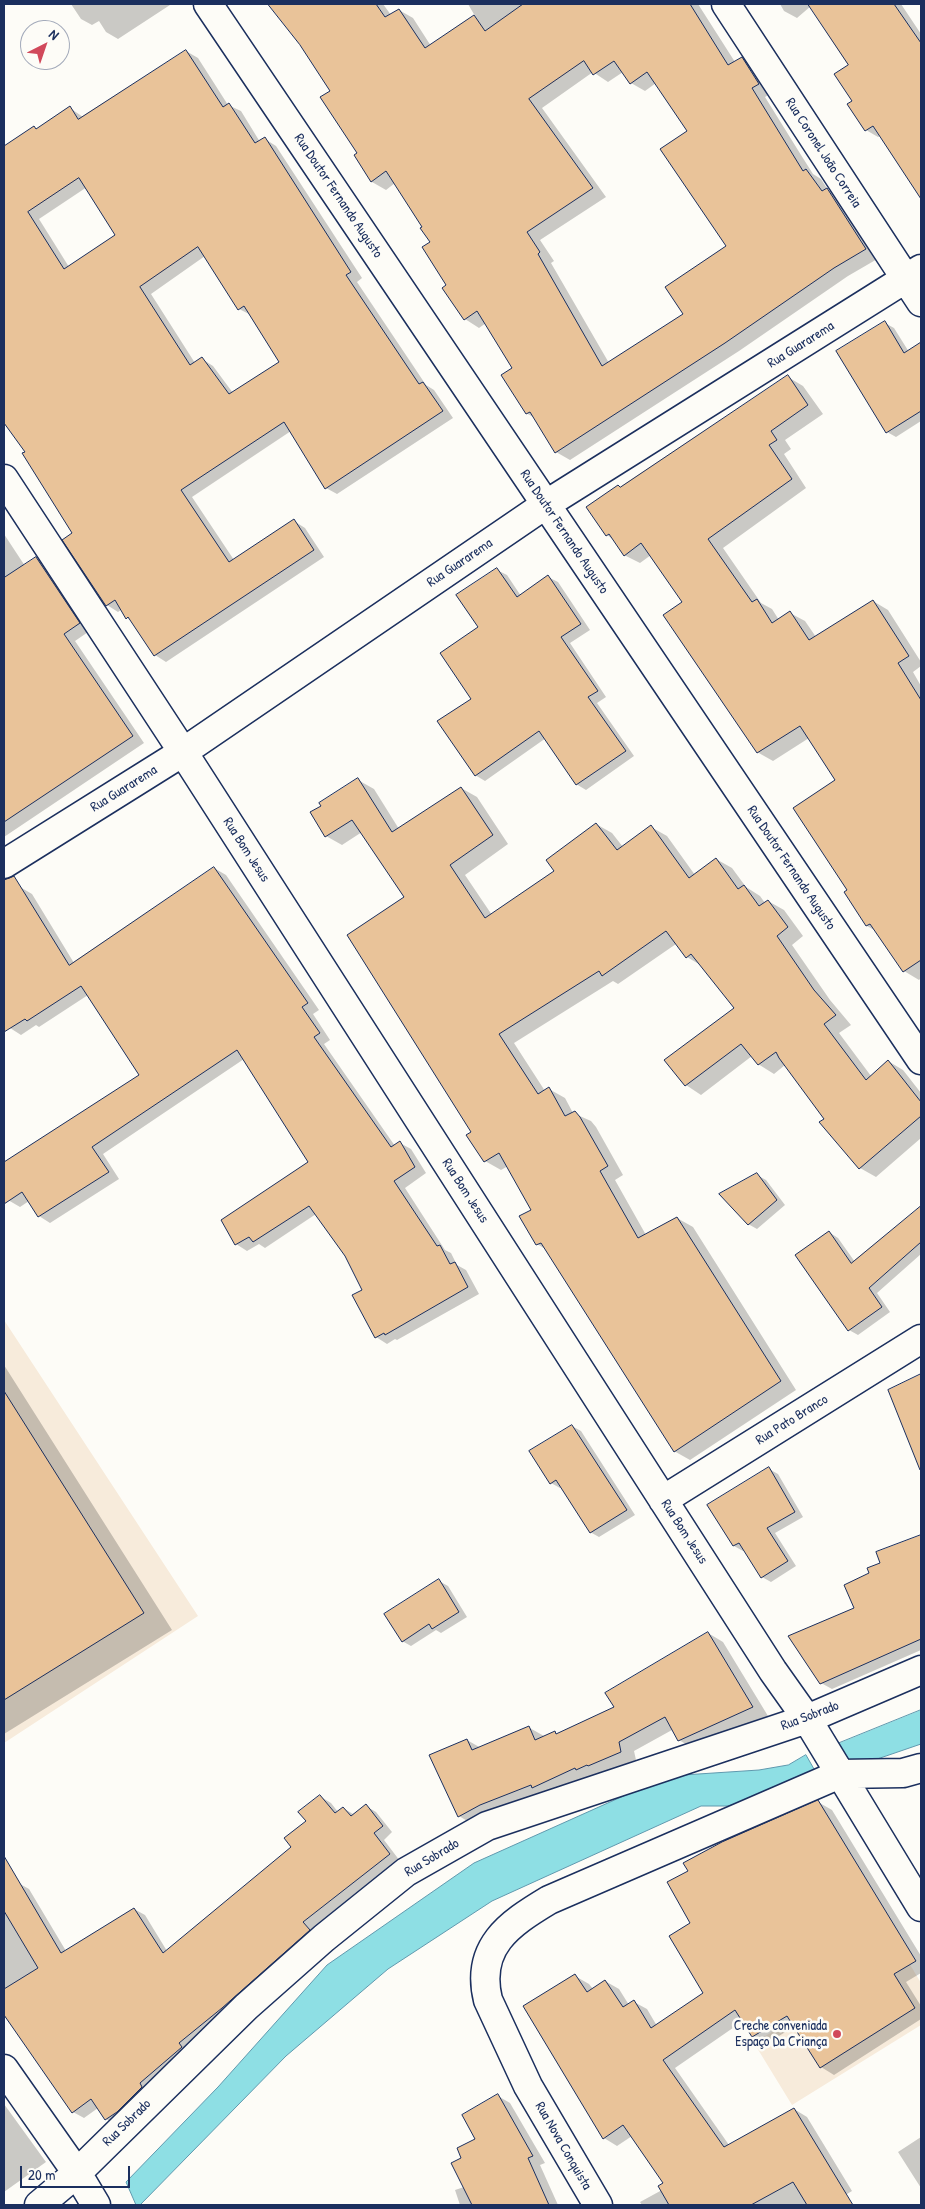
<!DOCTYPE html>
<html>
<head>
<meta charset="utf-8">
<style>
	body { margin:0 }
	#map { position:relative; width:925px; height:2209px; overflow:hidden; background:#fdfcf7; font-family:"Patrick Hand",sans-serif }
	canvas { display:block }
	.frame { position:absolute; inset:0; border:5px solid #1b2f5e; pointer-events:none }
	.north { position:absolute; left:20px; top:20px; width:50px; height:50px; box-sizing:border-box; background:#fdfcf7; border:1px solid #a3aaba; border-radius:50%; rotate:41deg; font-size:14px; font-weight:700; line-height:20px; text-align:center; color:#1b2f5e }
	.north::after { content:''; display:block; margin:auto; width:18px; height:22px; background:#d1495b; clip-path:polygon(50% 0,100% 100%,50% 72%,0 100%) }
	.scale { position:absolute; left:20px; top:2166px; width:110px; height:22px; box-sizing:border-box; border:2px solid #1b2f5e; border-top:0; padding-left:6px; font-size:15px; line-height:18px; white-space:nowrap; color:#1b2f5e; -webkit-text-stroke:4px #fdfcf7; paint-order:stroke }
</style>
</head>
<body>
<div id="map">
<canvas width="925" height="2209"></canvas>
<div class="frame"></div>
<div class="north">N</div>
<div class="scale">20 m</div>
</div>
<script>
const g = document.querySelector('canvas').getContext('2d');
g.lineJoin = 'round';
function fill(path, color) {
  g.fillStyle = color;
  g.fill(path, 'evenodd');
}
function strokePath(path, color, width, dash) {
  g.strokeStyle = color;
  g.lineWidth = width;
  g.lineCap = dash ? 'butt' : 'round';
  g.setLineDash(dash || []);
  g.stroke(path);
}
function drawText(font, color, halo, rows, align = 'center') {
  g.font = font + ' "Patrick Hand",sans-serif';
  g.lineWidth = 5;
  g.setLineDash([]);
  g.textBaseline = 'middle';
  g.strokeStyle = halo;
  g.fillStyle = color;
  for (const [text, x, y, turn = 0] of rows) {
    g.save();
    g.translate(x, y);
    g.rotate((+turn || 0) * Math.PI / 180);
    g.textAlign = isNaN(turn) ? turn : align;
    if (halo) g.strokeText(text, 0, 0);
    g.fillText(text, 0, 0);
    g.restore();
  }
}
fill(new Path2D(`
	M4,1320l194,296 -194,127z
	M902,1951l19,32v42l-129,80 -38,-62z`), '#f7ebdb');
const water = new Path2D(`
	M921,1710v34l-70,24 -14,-24z
	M806,1755l12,21 -18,9 -72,21h-27l-209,95 -104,68 -102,87 -146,149h-4l-10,-23 92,-95 109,-122 147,-102 194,-87 91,-6 29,-5z`);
fill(water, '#8edfe4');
strokePath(water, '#6099ae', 1);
fill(new Path2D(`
	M71,4h98l1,1 -52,34 -12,-7 -7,-11 -7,4 -11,-6z
	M282,4h45l6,8 12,-8h38l8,11 8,-5 14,8 18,28 44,-30 -7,-12h230l37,58 7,-4 14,8 17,26 -8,5 36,58 12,19 8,5 7,11 13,7 38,61 -31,18 -109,75 -169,109 -14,-8 -21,-34 -9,-5 -12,-45 -28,-45 -7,5 -14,-9 -17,-33 -16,-43 -37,-60 -9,7 -14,-8 -16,-26 2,-3 -27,-62 -30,-47 -27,-35zM593,72l15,10 15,-10 8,11 14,8 11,-8 33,48 38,115 -42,68 -76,49 -58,-100 3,-2 -14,-21 66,-43 -64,-89z
	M780,4h121l20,30v163l-41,-61 -2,1 -12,-7 -12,-29 -5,-36 -38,-59 -14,12 -13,-7z
	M186,51l12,7 30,47 13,6 19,31 5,-3 11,7 86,132 -5,4 69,103 8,5 19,28 -116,76 -11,-6 -35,-57 -99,66 42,63 60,-39 11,7 19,29 -158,105 -11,-7 -23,-35 -5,-2 -5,-9 -4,3 -11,-7 -33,-72 -47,-81 -23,-31v-273l30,-21 4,3 32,-22 13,9zM87,187l30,49 -48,31 -30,-48zM205,256l34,53 12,6 29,47 -47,31 -20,-27 -11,-7 -7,4 -44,-69z
	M885,323l9,5 15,24 12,-8v77l-25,16 -9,-5z
	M788,377l15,9 20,28 -38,26 6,9 -7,5 22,34 -83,60 38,55 11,6 7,11 11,-7 15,8 11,16 57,-36 15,9 33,52v4l-8,6 8,14v292l-2,2 -15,-9 -28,-40 -9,-5 -22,-33 4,-2 -12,-110 -28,-43 -36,23 -16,-9 -74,-150 -32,-47 -11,8 -16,-8 -10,-15 -7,-5 11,-49 3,1z
	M4,534l21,32 11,-8 13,7 42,65 -16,11 69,102 -140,94z
	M497,570l10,5 14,21 27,-19 10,5 32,48 -20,13 36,54 -9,6 37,53 -48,34 -10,-6 -30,-46 -61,43 -10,-6 -3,-76 8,-71z
	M358,780l16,9 25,40 62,-41 16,9 31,47 -43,31 27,40 64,-44 40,-47 16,9 11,14 28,-20 16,9 28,39 21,-16 16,9 14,19 14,9 5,7 3,-2 16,9 19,26 -11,9 38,55 21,25 -12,8 32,43 17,-15 15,9 18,23v45l-45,39 -16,-9 -75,-103 -11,9 -16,-10 -6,-8 -51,39 -15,-10 50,-77 -34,-42 -15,-9 -11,-13 -58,40 -5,-3 -99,62 31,48 4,-2 16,9 8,15 18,8 5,6 27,48 -8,5 31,55 31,-17 16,9 103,163 -106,70 -16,-9 -127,-201 -10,-6 -5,-34 -24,-44 -7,4 -16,-9 -13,-29 -67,-235 -43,-65 -20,13 -16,-9z
	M214,868l12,7 93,135 -6,4 17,26 -6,4 71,102 5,-3 11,6 15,24 -21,15 40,62 6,3 6,12 9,5 13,24 -82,46 -2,-1 -8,5 -11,-7 -12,-46 -18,-35 -30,-42 -51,34 -6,-4 -12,7 -11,-7 -13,-24 87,-57 -66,-104 -141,95 16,25 -69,44 -11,-7 -10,-15 -9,6 -12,-7 -4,-6v-30l137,-89 -53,-80 -49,32 -3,-2 -15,10 -11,-7 -6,-7v-123l16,-11 12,7 42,69z
	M757,1175l9,5 19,25 -28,24 -9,-5z
	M921,1207v47l-44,39 13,19 -32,23 -9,-5 -20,-98 9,6 17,24z
	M4,1365l168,265 -168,104v-181l10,-6 -10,-15z
	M918,1377l3,2v90l-32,-79z
	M572,1426l9,5 54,84 -36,22 -9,-5 -28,-45 -2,1 -9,-5z
	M769,1469l9,5 25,43 -28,16 21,33 -25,16 -9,-5 -17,-28 -2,2 -9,-5z
	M921,1537v113l-89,39 -11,-6 50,-109 11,-10 -4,-11z
	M439,1581l9,5 19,31 -26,16 -5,-3 -25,16 -9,-5z
	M708,1633l15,9 45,74 -74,33 -15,-9 -7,-10 -38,21 2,9 -32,14 -130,51 -15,-9 8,-76 14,8 47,-21 16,9 11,-4 3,3 58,-27z
	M321,1797l10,6 7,9 5,-4 10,6 13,-8 10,6 16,20 -8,8 16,21 -87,67 6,8 -203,189 -10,-6 -8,-11 -14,10 -11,-6 -69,-99v-138l25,14 37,62 68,-42 11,6 22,36 126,-103z
	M818,1802l14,8 89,146v17l-15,9 15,24v13l-87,56 -13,-8 -26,-41 -29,18 -13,-8 -10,-15 -68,47 54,77 65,-36 13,8 45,74 -23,14h-187l-2,-3 22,-12 3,-6 -33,-48 -15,10 -13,-8 -79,-132 50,-30 14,8 4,5 12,-8 14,8 10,16 5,-3 13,7 10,17 48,-33 -14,-69z
	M498,2096l12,7 35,60 -5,2 18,40h-98l-5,-15 9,-3 -1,-29 14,-19z
	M4,2104l42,58 -42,30z
	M921,2137v51l-23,-36z`), '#0003');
const building = new Path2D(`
	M268,4h108l9,13 14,-8 26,39 49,-33 11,16 38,-27h167l38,61 14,-8 17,27 -7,4 35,57 16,26 3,-2 16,22 5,-3 39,61 -32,19 -109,75 -170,110 -25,-41 -4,2 -25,-39 11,-7 -35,-57 -13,9 -22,-32 4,-3 -24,-38 8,-5 -10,-14 2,-1 -36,-56 -15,11 -17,-27 3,-2 -37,-56 10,-6 -30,-46zM584,61l9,14 21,-14 16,23 17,-12 40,59 -27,18 66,97 -61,41 18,27 -81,52 -64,-112 2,-2 -13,-20 66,-44 -64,-89z
	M808,4h86l27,39v156l-48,-73 -8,5 -18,-27 5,-3 -18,-27 14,-9z
	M186,50l37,57 6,-4 26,40 10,-6 86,135 -5,3 73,109 4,-2 20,29 -118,78 -41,-67 -103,68 48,72 65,-43 20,31 -160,106 -26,-39 -2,2 -11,-19 -9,6 -44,-66 10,-7 -50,-80 3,-1 -21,-29v-277l30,-20 2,3 34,-23 8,13zM79,178l36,57 -51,34 -36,-57zM198,247l40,63 6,-4 35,56 -50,32 -27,-37 -12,8 -50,-78z
	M885,321l19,32 17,-11v69l-35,22 -50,-82z
	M788,375l20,30 -37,26 6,9 -8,5 23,34 -84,60 44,63 5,-3 15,24 18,-12 19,29 64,-40 36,56 -11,7 23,37v260l-18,12 -33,-48 -4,2 -22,-34 3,-2 -54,-82 42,-28 -35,-54 -43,27 -94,-138 19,-13 -41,-59 -17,13 -15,-22 -3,2 -20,-29 32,-22 2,2z
	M36,557l44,66 -16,11 69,102 -129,86v-244z
	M497,568l20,29 31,-22 33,49 -20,13 37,54 -10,6 38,54 -50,34 -37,-54 -64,45 -38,-55 34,-22 -31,-46 38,-26 -22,-32z
	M358,778l34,54 69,-45 32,48 -43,30 35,53 69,-47 -8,-11 50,-37 21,27 34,-25 38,53 27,-20 22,31 6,-4 15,21 9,-6 20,27 -11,9 37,54 22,25 -12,9 42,56 22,-20 33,42v14l-62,53 -40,-47 5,-3 -45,-61 -3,-6 -18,13 -17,-21 -56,42 -21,-26 70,-52 -43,-54 -5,4 -20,-27 -64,45 -3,-5 -100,63 39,60 11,-7 16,29 10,-5 5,6 28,49 -8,5 38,67 39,-21 104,164 -107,71 -133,-209 -5,2 -17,-29 12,-6 -32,-57 -15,9 -18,-27 5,-3 -124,-197 57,-38 -52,-77 -27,17 -15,-25 11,-6 -2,-3z
	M214,867l94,136 -6,4 18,26 -6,4 77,110 9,-6 15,26 -21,14 43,65 3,-1 10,19 5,-2 13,25 -83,48 -1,-2 -9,5 -23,-43 10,-5 -17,-34 -36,-50 -56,36 -4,-5 -14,8 -14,-25 87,-58 -71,-112 -145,97 17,25 -71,45 -16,-25 -18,12v-42l135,-87 -58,-89 -54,35 -2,-2 -21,13v-152l10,-4 55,89z
	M757,1173l20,27 -29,25 -29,-31z
	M921,1206v36l-52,46 13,19 -34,24 -53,-76 34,-24 22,32z
	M921,1374v95l-1,1 -32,-80z
	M4,1391l140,222 -140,87z
	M572,1425l55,85 -37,23 -34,-53 -6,4 -21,-33z
	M769,1467l26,45 -28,16 21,33 -27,17 -22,-35 -6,3 -26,-41z
	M921,1535v104l-101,45 -32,-48 66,-28 -10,-23 25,-12 -2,-5 13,-5 -4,-11z
	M439,1579l20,33 -27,17 -3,-5 -27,18 -18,-28z
	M708,1632l45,75 -75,34 -13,-24 -46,25 2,10 -33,14 -1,-1 -11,5 -1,-2 -43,20 -1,-3 -51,20 -22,12 -29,-62 38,-16 5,11 57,-24 6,14 20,-9 1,3 58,-27 -9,-14z
	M320,1795l15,18 8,-6 8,9 15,-12 17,22 -9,7 16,21 -87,68 7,8 -88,78 -43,35 3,4 -42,36 2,4 -25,25 -12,8 -14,-21 -19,14 -68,-98v-26l34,-21 -34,-57v-55l57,97 73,-45 29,45 128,-106 -7,-9 22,-17 -8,-9z
	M818,1800l98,161 -22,13 21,34 -95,60 -33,-52 -35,21 -17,-27 -72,50 61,87 70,-39 59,97h-46l-14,-23 -42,23h-82l-11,-19 5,-3 -40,-58 -20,14 -80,-133 52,-32 12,18 18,-12 18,27 11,-7 17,28 52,-35 -34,-57 21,-13 -23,-41 21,-11 -5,-8 39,-21z
	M498,2094l35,62 -5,2 21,47h-77l-21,-42 10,-5 -4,-10 18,-9 -13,-24z`);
fill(building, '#e9c399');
strokePath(building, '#1b2f5e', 1);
const street = new Path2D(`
	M208,4l713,1056
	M726,4l195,298
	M4,479l179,273 590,919 34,48 114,188
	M4,864l179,-112 362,-247 376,-236
	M663,1500l258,-161
	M4,2069l73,104 19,32
	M39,2205l38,-32 169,-166 78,-69 82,-66 81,-46 320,-107 114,-49
	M598,2205l-70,-119 -40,-86c-13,-53 21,-76 61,-100l291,-126 63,-1 18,-5`);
strokePath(street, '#1b2f5e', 31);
strokePath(street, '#fdfcf7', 28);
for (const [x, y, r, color] of [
	[837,2034,5,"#d1495b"]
]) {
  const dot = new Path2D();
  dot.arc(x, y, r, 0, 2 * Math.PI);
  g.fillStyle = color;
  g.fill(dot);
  strokePath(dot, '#fdfcf7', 2);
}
drawText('14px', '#1b2f5e', '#fdfcf7', [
	["Rua Coronel João Correia",823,153,57],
	["Rua Doutor Fernando Augusto",338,196,56],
	["Rua Guararema",801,345,-32],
	["Rua Doutor Fernando Augusto",564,532,56],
	["Rua Guararema",460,563,-34],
	["Rua Guararema",124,789,-32],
	["Rua Bom Jesus",246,850,57],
	["Rua Doutor Fernando Augusto",791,868,56],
	["Rua Bom Jesus",465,1191,57],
	["Rua Pato Branco",792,1420,-32],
	["Rua Bom Jesus",684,1532,57],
	["Rua Sobrado",810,1716,-21],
	["Rua Sobrado",432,1858,-31],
	["Rua Sobrado",127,2123,-44],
	["Rua Nova Conquista",563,2146,60]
]);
drawText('14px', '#1b2f5e', '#fdfcf7', [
	["Creche conveniada",827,2026],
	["Espaço Da Criança",827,2042]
], 'right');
</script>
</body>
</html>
